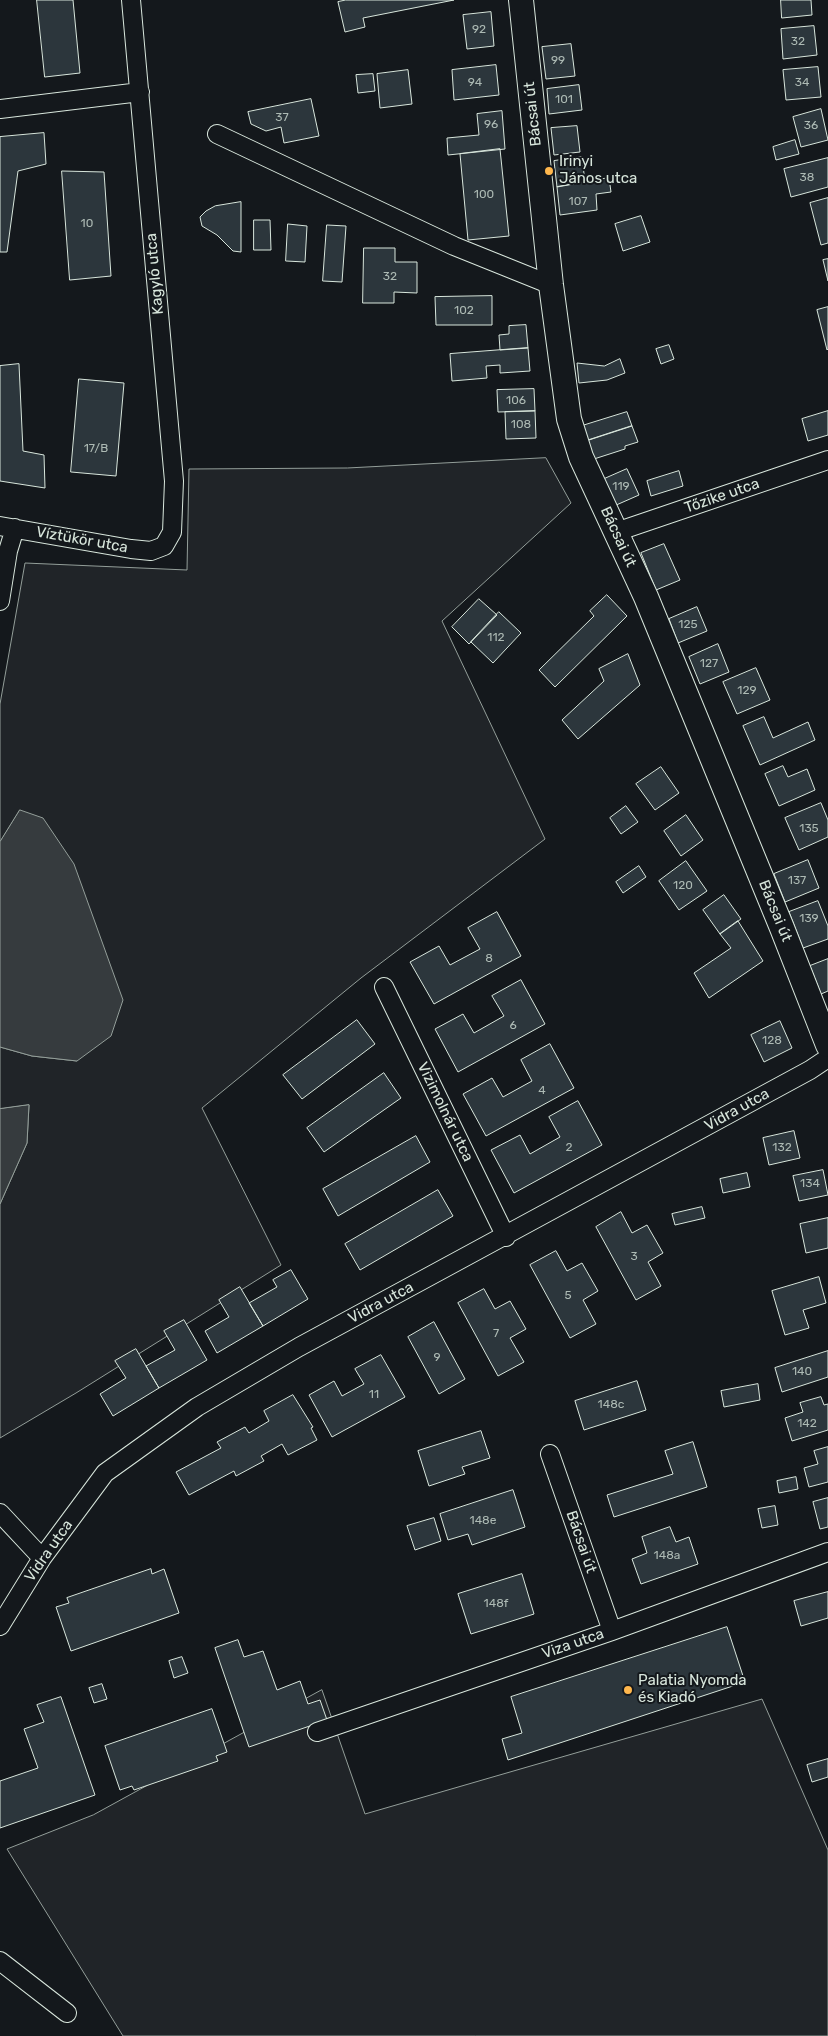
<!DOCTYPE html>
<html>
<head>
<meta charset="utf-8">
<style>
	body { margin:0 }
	canvas { display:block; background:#14181c }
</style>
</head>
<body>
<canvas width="828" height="2036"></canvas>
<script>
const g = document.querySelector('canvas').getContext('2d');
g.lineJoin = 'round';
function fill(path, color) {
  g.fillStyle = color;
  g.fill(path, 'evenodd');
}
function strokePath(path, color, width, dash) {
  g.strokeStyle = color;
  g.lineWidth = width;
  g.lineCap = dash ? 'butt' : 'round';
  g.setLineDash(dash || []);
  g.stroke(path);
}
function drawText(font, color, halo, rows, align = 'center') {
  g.font = font + ' Rubik,sans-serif';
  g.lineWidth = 4;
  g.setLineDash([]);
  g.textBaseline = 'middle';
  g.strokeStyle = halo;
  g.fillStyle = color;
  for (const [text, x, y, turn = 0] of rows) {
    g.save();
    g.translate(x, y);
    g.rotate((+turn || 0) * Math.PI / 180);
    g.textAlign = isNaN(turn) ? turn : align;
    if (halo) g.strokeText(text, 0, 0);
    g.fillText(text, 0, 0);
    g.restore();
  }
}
const green = new Path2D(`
	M546,458l25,45 -129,118 103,218 -184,139 -159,130 79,157 -205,128 -76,45v-234l27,-61 2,-38 -29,4v-62l32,9 45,5 -57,-251 -20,32v-138l25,-141 162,7 2,-101 158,-1z
	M322,1690l43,124 397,-115 66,151v186h-705l-116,-187 86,-34z`);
fill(green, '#202428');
strokePath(green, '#939e99', 1);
const water = new Path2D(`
	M20,810l23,8 31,46 49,136 -12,36 -34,25 -45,-5 -32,-9v-205z
	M29,1105l-2,38 -27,61v-95z`);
fill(water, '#363b3e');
strokePath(water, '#939e99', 1);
const building = new Path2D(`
	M37,0h36l7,73 -35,4z
	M346,0h108l-91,18 2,9 -20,5 -7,-30z
	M781,0h30l1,15 -30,3z
	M491,12l3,34 -27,3 -4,-34z
	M814,26l3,29 -34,4 -2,-30z
	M571,44l4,32 -29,3 -4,-32z
	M496,65l3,30 -45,5 -2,-30z
	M818,67l3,30 -35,3 -3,-30z
	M408,70l4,34 -32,4 -3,-34z
	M373,74l2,17 -17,2 -2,-18z
	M579,85l3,25 -33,4 -2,-25z
	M311,99l8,37 -35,7 -3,-16 -15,4 -15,-7 -3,-12z
	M821,109l7,31 -27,7 -8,-30z
	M502,111l3,38 -57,6 -1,-17 32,-3 -2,-21z
	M577,126l3,26 -26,3 -3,-27z
	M44,133l2,31 -28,7 -11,81h-7v-115z
	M795,140l4,14 -23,6 -3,-13z
	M500,149l9,87 -41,4 -8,-86z
	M582,157l3,25 -28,5 -3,-26z
	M828,158v29l-37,10 -7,-28z
	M62,171l42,1 7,104 -41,4z
	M609,178l2,14 -15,2 1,16 -37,5 -3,-28z
	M828,198v45l-7,2 -11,-42z
	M241,202v50l-8,-1 -16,-16 -15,-9 -2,-9 6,-6 9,-5z
	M641,216l9,26 -27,9 -8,-27z
	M254,220h16l1,30h-17z
	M288,224l19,2 -2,36 -19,-1z
	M327,225l19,1 -4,56 -19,-1z
	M364,248h31v14h22v31l-23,-1v11h-31z
	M828,259v22l-5,-21z
	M492,296v29h-56l-1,-28z
	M828,307v42l-1,1 -10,-40z
	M526,325l2,23 -28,2 -1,-15 10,-1v-8z
	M669,345l5,14 -13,5 -5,-15z
	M528,348l2,23 -30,2v-8l-14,1 1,12 -35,3 -2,-27z
	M620,359l5,14 -18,7 -28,3 -2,-20 27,3z
	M19,364l4,87 21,4 1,33 -45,-7v-115z
	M79,379l45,4 -8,93 -45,-4z
	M534,389l1,22 -37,1 -1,-22z
	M535,411l1,27 -30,1 -1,-27z
	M828,411v24l-20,6 -6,-22z
	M627,412l5,14 -46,15 -4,-15z
	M632,426l6,16 -13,4v3l-31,10 -8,-18z
	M627,469l12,26 -25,11 -12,-26z
	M679,471l4,15 -32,10 -4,-15z
	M664,544l16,36 -24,10 -15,-37z
	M607,595l20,21 -72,71 -16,-17 55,-54 -4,-5z
	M479,599l18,16 -28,29 -17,-17z
	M697,607l10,24 -29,12 -9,-24z
	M499,612l22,21 -28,30 -22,-21z
	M718,644l11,28 -29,12 -11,-27z
	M628,654l12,31 -62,54 -16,-19 42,-39 -5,-12z
	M756,668l14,32 -33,14 -14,-32z
	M764,717l9,21 35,-16 7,18 -55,25 -17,-39z
	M783,766l5,11 19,-8 8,21 -36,16 -14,-32z
	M661,767l18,26 -24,17 -19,-26z
	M821,803l7,17v17l-29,13 -14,-32z
	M626,806l12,16 -17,12 -11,-16z
	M686,815l17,25 -22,16 -17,-25z
	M808,860l11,28 -34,14 -11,-28z
	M686,861l21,30 -28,19 -20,-29z
	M639,866l7,11 -23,16 -7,-11z
	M724,895l17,24 -21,15 -17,-24z
	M818,901l10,25v13l-25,9 -14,-36z
	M497,912l24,44 -87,48 -24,-42 29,-16 11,19 30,-16 -12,-21z
	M738,921l25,40 -54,37 -15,-25 37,-25 -11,-14z
	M828,959v32l-7,3 -11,-28z
	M521,980l24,44 -87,48 -23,-43 28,-15 11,19 30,-17 -12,-20z
	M357,1020l18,24 -73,55 -19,-24z
	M780,1021l12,27 -28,14 -13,-27z
	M550,1044l24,44 -88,48 -23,-42 29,-16 11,19 29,-16 -11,-21z
	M384,1073l17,25 -77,54 -17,-24z
	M578,1101l24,44 -88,48 -23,-43 29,-15 10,19 30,-17 -11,-20z
	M794,1131l6,27 -31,7 -6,-27z
	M416,1136l14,26 -92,54 -15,-27z
	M823,1170l5,25 -29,6 -6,-25z
	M747,1173l3,14 -27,6 -3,-14z
	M438,1190l15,26 -93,54 -15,-26z
	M702,1207l3,11 -30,7 -3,-11z
	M621,1212l11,21 15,-8 16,28 -15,9 13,24 -25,14 -40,-73z
	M828,1218v30l-22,5 -6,-29z
	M556,1251l11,20 15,-8 16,28 -15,9 13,24 -26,14 -40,-73z
	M291,1270l17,29 -45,27 -14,-23 28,-16 -4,-7z
	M819,1277l7,26 -23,7 6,18 -24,7 -13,-44z
	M240,1287l23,39 -46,27 -12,-22 24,-14 -10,-17z
	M484,1289l11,20 15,-8 16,28 -16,9 14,24 -26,14 -40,-73z
	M184,1320l23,40 -48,28 -13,-22 29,-16 -11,-19z
	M434,1322l31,57 -26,15 -31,-57z
	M136,1349l23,39 -46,28 -13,-22 26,-16 -11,-17z
	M828,1351v26l-46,15 -7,-24z
	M381,1355l24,42 -73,40 -23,-42 25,-14 8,15 22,-12 -9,-15z
	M637,1381l9,29 -62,20 -9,-29z
	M758,1384l2,16 -36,7 -3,-16z
	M293,1395l20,32 -2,1 6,12 -29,15 -6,-11 -21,12 3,5 -28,15 -2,-5 -45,24 -13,-23 45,-24 -4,-6 28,-15 4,6 20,-12 -5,-10z
	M821,1397l3,8 4,-1v26l-36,11 -7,-23 18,-6 -3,-9z
	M481,1431l9,27 -28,9 3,7 -36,12 -11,-35z
	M693,1442l14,45 -93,30 -7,-22 66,-21 -8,-23z
	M828,1447v35l-19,5 -5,-19 14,-4 -4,-13z
	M796,1477l2,12 -19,4 -2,-12z
	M513,1490l12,37 -53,18 -4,-11 -20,6 -8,-26z
	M828,1498v29l-8,2 -7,-27z
	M775,1506l3,19 -16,3 -4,-19z
	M434,1518l7,23 -26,9 -8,-24z
	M670,1527l6,15 13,-5 9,27 -57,20 -9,-25 15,-6 -5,-16z
	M151,1569l1,5 12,-5 15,44 -108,38 -15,-44 13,-4 -2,-5z
	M522,1574l12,40 -63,20 -13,-40z
	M828,1592v26l-27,8 -7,-25z
	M727,1627l18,55 -237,78 -6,-21 20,-6 -11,-36z
	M238,1640l6,17 19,-6 14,39 23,-9 8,23 12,-4 7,20 -78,27 -34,-99z
	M182,1657l6,16 -14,5 -5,-17z
	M102,1684l5,15 -13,4 -5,-15z
	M61,1697l34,98 -95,33v-47l38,-13 -14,-39 20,-7 -7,-17z
	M212,1709l15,43 -11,4 2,5 -84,29 -2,-4 -12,4 -15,-44z
	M828,1759v18l-16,5 -5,-17z`);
fill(building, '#2c363c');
strokePath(building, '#d8e6dc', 1);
const street = new Path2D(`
	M0,109l140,-17
	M217,134l237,112 97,39
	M0,526l131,23 20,2 13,-5 8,-14 2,-51 -43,-481
	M616,532l212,-72
	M0,601l8,-50 7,-23
	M384,987l122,250
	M550,1454l62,177
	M0,1513l42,45
	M0,1626l42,-68 63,-85 92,-66 102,-60 511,-277 18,-12
	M317,1732l295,-101 216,-79
	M0,1961l67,52`);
const secondary = new Path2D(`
	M521,0l30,285 18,134 12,38 65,140 136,331 46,117`);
strokePath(street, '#d8e6dc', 20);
strokePath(secondary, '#d8e6dc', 26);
strokePath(street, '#14181c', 18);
strokePath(secondary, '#14181c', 24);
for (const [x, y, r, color] of [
	[549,171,5,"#ffb74d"],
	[628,1690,5,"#ffb74d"]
]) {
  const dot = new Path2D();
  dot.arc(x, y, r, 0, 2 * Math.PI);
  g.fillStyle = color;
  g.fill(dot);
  strokePath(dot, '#14181c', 2);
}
drawText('12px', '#adbab4', null, [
	["92",479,30],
	["32",798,42],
	["99",558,61],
	["94",475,83],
	["34",802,83],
	["101",564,100],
	["37",282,118],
	["96",491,125],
	["36",811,126],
	["38",807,178],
	["100",484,195],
	["107",578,202],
	["10",87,224],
	["32",390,277],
	["102",464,311],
	["106",516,401],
	["108",521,425],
	["17/B",96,449],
	["119",621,487],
	["125",688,625],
	["112",496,638],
	["127",709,664],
	["129",747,691],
	["135",809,829],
	["137",797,881],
	["120",683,886],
	["139",809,919],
	["8",489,959],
	["6",513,1026],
	["128",772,1041],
	["4",542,1091],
	["2",569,1148],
	["132",782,1148],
	["134",810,1184],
	["3",634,1257],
	["5",568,1296],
	["7",496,1334],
	["9",437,1358],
	["140",802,1372],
	["11",374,1395],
	["148c",611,1405],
	["142",807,1424],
	["148e",483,1521],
	["148a",667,1556],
	["148f",496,1604]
]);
drawText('15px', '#d8e6dc', '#14181c', [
	["Bácsai út",533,114,-96],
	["Kagyló utca",155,274,-95],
	["Tőzike utca",722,496,-19],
	["Bácsai út",618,537,65],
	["Víztükör utca",82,540,10],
	["Bácsai út",775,911,68],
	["Vidra utca",737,1110,-29],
	["Vizimolnár utca",445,1112,64],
	["Vidra utca",381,1303,-28],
	["Bácsai út",581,1542,71],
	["Vidra utca",49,1551,-55],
	["Viza utca",573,1644,-19]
]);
drawText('15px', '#d8e6dc', '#14181c', [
	["Irinyi",559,162],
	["János utca",559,179],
	["Palatia Nyomda",638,1681],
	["és Kiadó",638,1698]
], 'left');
</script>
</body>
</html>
